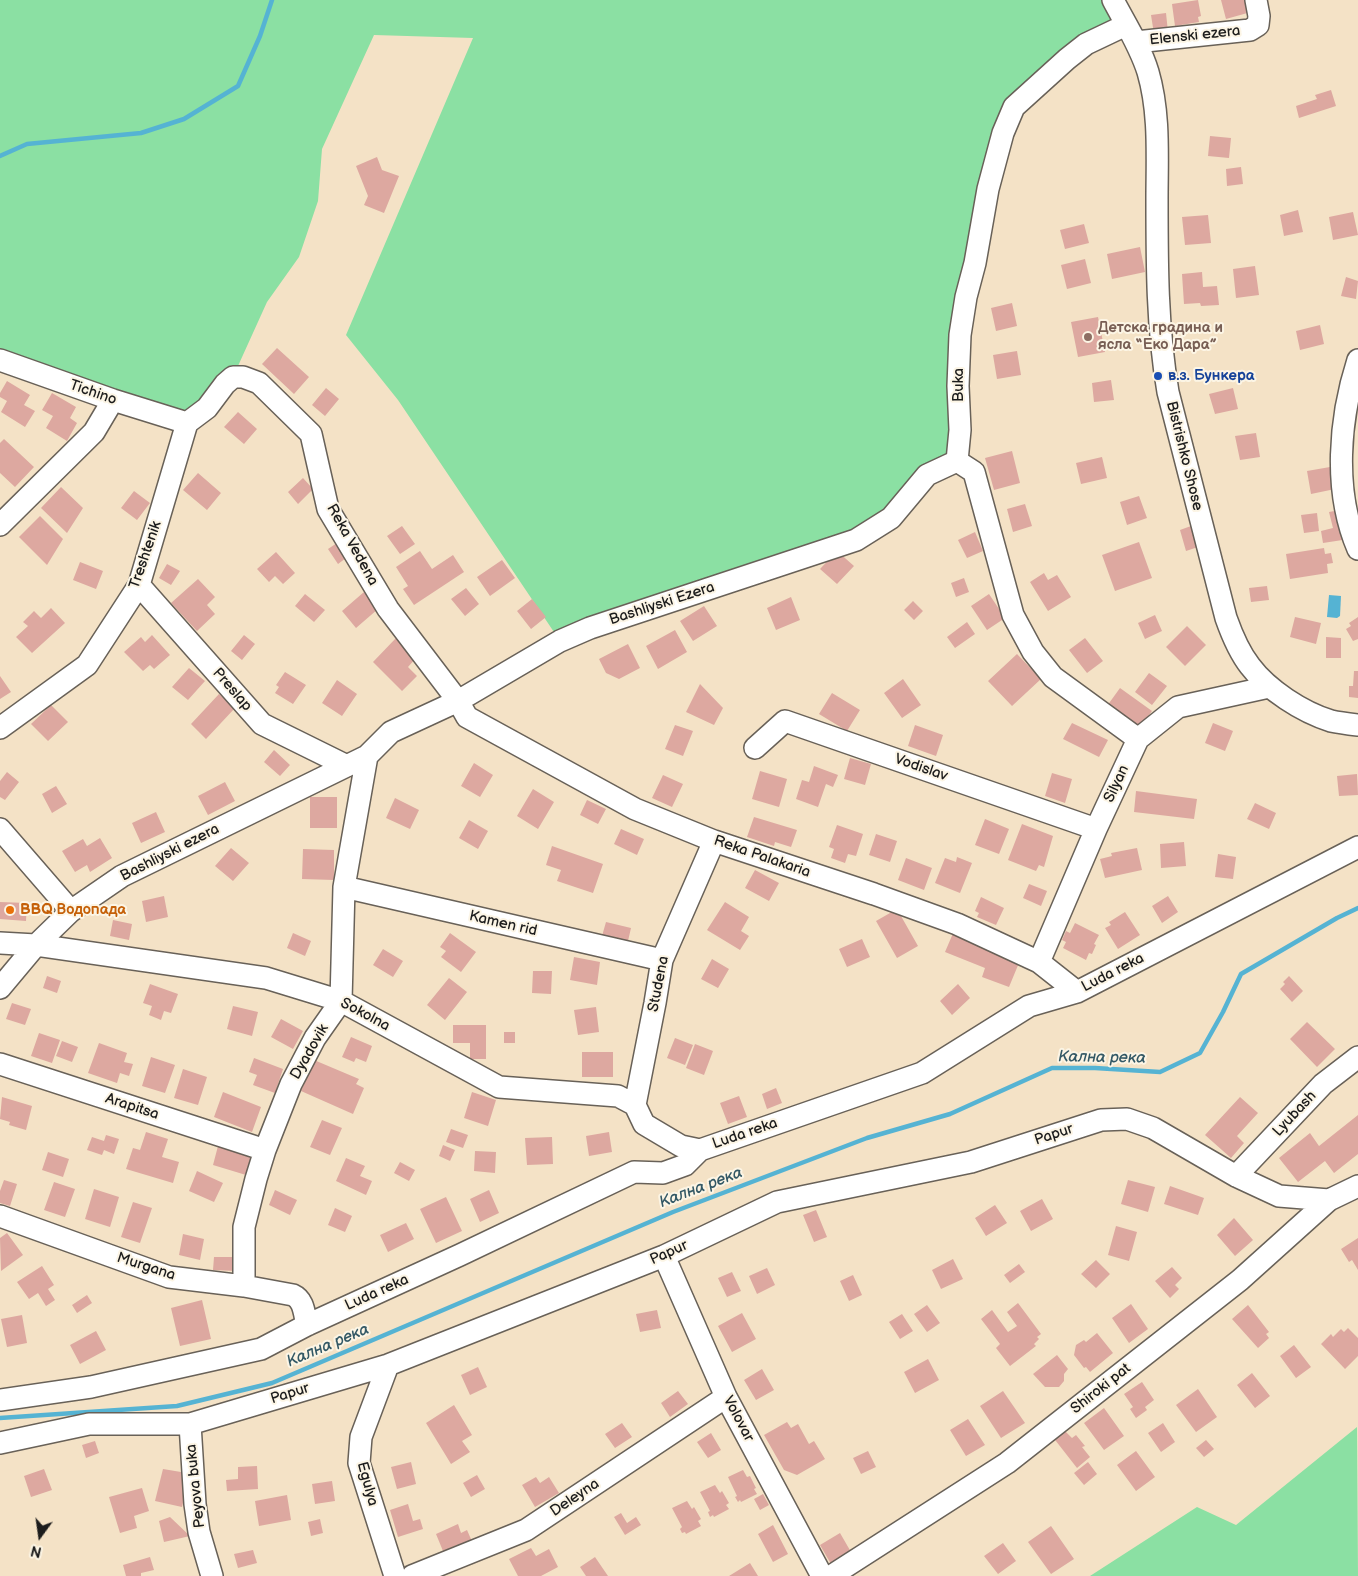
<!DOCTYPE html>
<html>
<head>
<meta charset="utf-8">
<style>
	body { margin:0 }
	#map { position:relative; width:1358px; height:1576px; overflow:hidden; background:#f4e2c6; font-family:"Balsamiq Sans",sans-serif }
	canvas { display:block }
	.north { position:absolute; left:15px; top:1511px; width:50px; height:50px; -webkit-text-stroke:4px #fcf5e5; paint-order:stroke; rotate:194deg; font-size:14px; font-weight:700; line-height:20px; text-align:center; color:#1c1c1c }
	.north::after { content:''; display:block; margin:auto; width:18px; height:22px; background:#1c1c1c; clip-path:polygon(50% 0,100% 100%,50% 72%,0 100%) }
</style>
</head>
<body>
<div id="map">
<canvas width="1358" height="1576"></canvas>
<div class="north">N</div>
</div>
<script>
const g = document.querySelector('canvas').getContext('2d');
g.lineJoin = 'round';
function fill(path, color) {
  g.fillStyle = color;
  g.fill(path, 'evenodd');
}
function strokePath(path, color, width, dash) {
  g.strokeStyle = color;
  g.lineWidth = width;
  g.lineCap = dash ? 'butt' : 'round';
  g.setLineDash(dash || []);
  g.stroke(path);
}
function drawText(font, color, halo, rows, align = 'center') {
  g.font = font + ' "Balsamiq Sans",sans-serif';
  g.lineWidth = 4;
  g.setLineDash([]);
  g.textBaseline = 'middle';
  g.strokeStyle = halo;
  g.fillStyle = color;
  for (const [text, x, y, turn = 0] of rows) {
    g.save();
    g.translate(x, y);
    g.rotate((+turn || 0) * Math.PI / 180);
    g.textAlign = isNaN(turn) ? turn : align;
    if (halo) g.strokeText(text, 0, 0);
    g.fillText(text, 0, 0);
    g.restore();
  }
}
fill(new Path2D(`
	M0,0h1113l13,25 -112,82 -39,156 -18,198 -66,57 -331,123 -162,-241 -52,-65 127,-297 -99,-3 -52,114 -4,52 -19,56 -32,45 -34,75 -46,46 -187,-63z
	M1357,1427l1,149h-268l107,-69 39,18z`), '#8be0a3');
fill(new Path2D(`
	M1329,595l12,1 -1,20 -3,2 -10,-1z`), '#55b3d3');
strokePath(new Path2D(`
	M0,156l27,-12 114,-11 43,-14 54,-33 22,-50 12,-36
	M0,1418l177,-12 95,-23 401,-171 194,-74 83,-24 102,-46h43l65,4 40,-19 23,-41 18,-38 96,-56 21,-10`), '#55b3d3', 4.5);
fill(new Path2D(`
	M1198,0l3,16 -3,1 1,5 -24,4 -3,-22z
	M1221,0h27l3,12 -25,7z
	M1166,13l2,19 -14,2 -3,-19z
	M1331,90l5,16 -37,12 -3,-12 21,-7 -2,-4z
	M1210,136l21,2 -2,20 -21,-2z
	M377,157l5,13 17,6 -15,37 -20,-8 4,-9 -12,-30z
	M1241,167l2,17 -16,2 -1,-17z
	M1298,210l5,22 -19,4 -4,-21z
	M1353,212l5,23 -25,5 -4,-23z
	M1208,215l3,28 -26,2 -3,-28z
	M1084,224l5,19 -24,6 -5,-19z
	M1140,247l5,25 -33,7 -5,-25z
	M1085,259l6,24 -24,6 -6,-24z
	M1255,266l4,29 -23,3 -3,-29z
	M1202,272l1,15 14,-1 2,19 -18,1 -1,-3 -16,1 -2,-30z
	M1346,277l12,4 -2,18 -15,-3z
	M1012,303l5,23 -21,5 -5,-23z
	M1098,317l7,35 -27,5 -7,-35z
	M1320,325l4,19 -24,6 -4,-19z
	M277,348l32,29 -15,17 -32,-30z
	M1017,351l4,24 -24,4 -4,-24z
	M1111,380l3,20 -20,2 -2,-19z
	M7,381l23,14 -6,10 11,6 -10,16 -24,-15 6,-11 -7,-4v-4z
	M326,388l13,11 -14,17 -13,-11z
	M1233,388l5,21 -23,5 -6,-20z
	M52,393l24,14 -6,11 7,5 -10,18 -21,-13 7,-12 -11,-6z
	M238,412l19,17 -13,15 -20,-17z
	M1256,433l4,24 -20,3 -5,-24z
	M4,439l30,28 -19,20 -15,-14v-30z
	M1012,451l8,32 -26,7 -9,-32z
	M1102,457l5,21 -26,6 -5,-21z
	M1330,467l5,22 -24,5 -4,-23z
	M198,473l23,20 -14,17 -24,-20z
	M303,478l10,11 -15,15 -10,-12z
	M61,487l22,21 -16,25 -26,-25z
	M134,491l16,12 -13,17 -16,-12z
	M1139,496l8,22 -20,7 -7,-23z
	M1025,504l7,22 -19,6 -6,-23z
	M1340,510l9,29 -26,4 -2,-12 12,-3 -4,-16z
	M1317,513l2,18 -15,2 -3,-18z
	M40,516l23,23 -16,26 -28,-28z
	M402,526l13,18 -15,10 -13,-18z
	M1191,526l7,21 -12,4 -6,-21z
	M975,532l8,19 -16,7 -9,-18z
	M340,541l10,14 -12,9 -10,-15z
	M1139,542l13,36 -37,13 -13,-36z
	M1324,548l1,6 6,-1 2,10 -6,1 1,9 -38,6 -4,-25z
	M420,551l12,18 21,-14 11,17 -50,33 -11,-16 5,-3 -12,-19z
	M837,551l17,15 -17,18 -17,-15z
	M276,552l19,21 -12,11 -8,-8 -6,6 -12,-13z
	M502,560l13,18 -25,18 -13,-19z
	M80,562l23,9 -7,18 -23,-9z
	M167,564l13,7 -9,14 -12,-7z
	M1044,573l4,7 9,-5 14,22 -23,14 -18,-29z
	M964,578l5,14 -13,5 -5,-14z
	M198,579l17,18 -8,8 8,9 -18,17 -26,-28z
	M1267,586l2,14 -18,2 -2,-14z
	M466,588l13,16 -14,12 -14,-17z
	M364,592l14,17 -22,19 -14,-17z
	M305,594l20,16 -11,12 -19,-16z
	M989,594l16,24 -18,12 -16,-24z
	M791,597l9,23 -24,10 -9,-22z
	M532,599l14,18 -15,12 -14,-18z
	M913,601l10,10 -9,9 -10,-10z
	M704,606l13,20 -24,15 -13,-20z
	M51,608l14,15 -33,30 -16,-16 12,-11 -5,-4 11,-11 7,7z
	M1155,615l7,16 -17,8 -7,-16z
	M1295,617l26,6 -5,21 -26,-7z
	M1358,617v22l-5,2 -7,-12 5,-3 -2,-3z
	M967,622l8,12 -20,14 -8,-11z
	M1187,626l19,19 -21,21 -19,-19z
	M675,630l12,22 -29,17 -12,-23z
	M152,635l18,20 -16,14 -4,-4 -7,6 -19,-19 17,-15 4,5z
	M244,635l11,9 -13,16 -11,-9z
	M1326,637l15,1v20h-15z
	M396,638l20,20 -8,9 9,9 -15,15 -29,-29z
	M1085,638l18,23 -16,12 -18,-23z
	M628,644l12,24 -21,11 -13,-6 -7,-14z
	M1017,654l24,25 -29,27 -24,-25z
	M189,668l16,13 -17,19 -16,-13z
	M1354,671h4v27l-9,-1v-11h4z
	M285,672l21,13 -13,19 -18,-11 4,-6 -3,-2z
	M1149,673l18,13 -15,19 -17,-13z
	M0,676l11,16 -11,7z
	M903,679l18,26 -19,13 -18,-25z
	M337,680l20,14 -15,22 -20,-13z
	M700,684l23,24 -9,17 -28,-13z
	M1120,688l32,23 -14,19 -31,-24z
	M832,693l28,17 -13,21 -28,-17z
	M219,694l16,14 -29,31 -15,-15z
	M51,705l17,17 -20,19 -17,-17z
	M1072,723l36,17 -9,17 -36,-18z
	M1213,723l20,8 -8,20 -20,-8z
	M675,725l18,6 -10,25 -18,-7z
	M915,725l28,10 -7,21 -28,-10z
	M274,750l16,15 -10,11 -16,-14z
	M850,758l21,6 -6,21 -21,-6z
	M474,763l19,12 -13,22 -19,-11z
	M814,766l24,9 -5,12 -7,-3 -8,23 -22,-8 6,-19 7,2z
	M760,771l27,8 -8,28 -27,-8z
	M7,772l12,10 -14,18 -5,-3v-16z
	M1052,773l20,6 -7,24 -20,-7z
	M1357,774l1,21 -19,1 -2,-20z
	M663,775l20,9 -11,23 -20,-9z
	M225,782l10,19 -27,14 -10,-19z
	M56,786l11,18 -15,9 -10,-19z
	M533,789l21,13 -16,27 -21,-13z
	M1136,791l61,8 -3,20 -60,-7z
	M310,797h27v31h-27z
	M395,798l24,12 -9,19 -24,-11z
	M587,800l19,9 -8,15 -18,-9z
	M1255,803l21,10 -7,16 -22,-10z
	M156,812l9,20 -24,11 -9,-20z
	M754,817l43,13 -6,17 -16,-5 -1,4 -27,-9z
	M985,819l24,10 -10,25 -24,-9z
	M469,820l19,11 -10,18 -19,-11z
	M1022,824l31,12 -9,31 -5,-2 -3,6 -28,-11z
	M837,825l26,9 -7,22 -8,-2 -3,9 -14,-5 3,-9 -5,-2z
	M621,829l23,10 -7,16 -23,-11z
	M876,834l21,7 -7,21 -21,-7z
	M100,838l12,20 -22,14 -3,-7 -12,7 -13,-21 21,-12 4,7z
	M1184,842l2,24 -25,2 -1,-24z
	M552,846l51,18 -10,29 -36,-12 4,-11 -15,-5z
	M231,848l18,15 -16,18 -18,-15z
	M1137,848l5,22 -37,8 -5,-19 12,-3 -1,-3z
	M303,849l31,1v30l-32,-1z
	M1218,854l18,3 -3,22 -18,-2z
	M957,857l15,6 -12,30 -25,-10 10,-25 11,4z
	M906,858l26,10 -8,22 -26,-10z
	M755,870l24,13 -10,18 -24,-13z
	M1029,884l18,7 -6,15 -18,-8z
	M164,896l4,21 -22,5 -4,-21z
	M1168,896l10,16 -16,11 -10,-17z
	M981,897l23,11 -8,17 -19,-8 2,-4 -4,-2z
	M0,902l27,1 -1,18 -26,-2z
	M725,902l24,15 -8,14 8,5 -9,14 -33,-20z
	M897,909l21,37 -21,12 -21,-37z
	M1125,912l15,23 -22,14 -13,-21 6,-3 -2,-3z
	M113,920l19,4 -3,16 -19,-4z
	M606,922l25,6 -3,13 -26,-5z
	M1075,923l24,12 -5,9 2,1 -4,9 -3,-1 -3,7 -23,-12 3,-6 -4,-2 4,-9 4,2z
	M954,931l67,27 -12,29 -27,-10 3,-9 -40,-16z
	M293,933l18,8 -6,15 -18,-8z
	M450,933l26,19 -15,20 -20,-15 5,-6 -6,-4z
	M862,939l8,18 -23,10 -8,-18z
	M383,949l20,12 -10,16 -20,-12z
	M574,957l26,5 -3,23 -27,-5z
	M712,959l17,10 -11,19 -17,-9z
	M533,971h19l-1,23 -19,-1z
	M47,976l14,5 -4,12 -14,-5z
	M1289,976l14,15 -11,11 -12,-13 5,-5 -2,-2z
	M449,978l18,14 -22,28 -18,-15z
	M150,984l28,10 -7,19 -7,-2 -3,9 -12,-5 3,-9 -9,-3z
	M958,984l12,14 -18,17 -12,-14z
	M12,1003l19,6 -6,16 -19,-6z
	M233,1006l25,6 -6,24 -25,-7z
	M596,1007l3,25 -21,3 -4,-25z
	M281,1019l22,12 -10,18 -22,-12z
	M1307,1022l28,27 -18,18 -27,-28z
	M453,1025h33v34h-16v-16h-17z
	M504,1032h11v11h-11z
	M39,1033l21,7 -8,23 -21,-7z
	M351,1037l21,9 -6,16 -10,-4 -2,4 -12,-5z
	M675,1038l18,7 -8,20 -18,-7z
	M62,1041l16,6 -6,15 -16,-6z
	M99,1043l28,10 -3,9 9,2 -4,12 -9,-3 -3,10 -29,-10z
	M695,1044l18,7 -9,24 -18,-7z
	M582,1052h31v25h-31z
	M151,1057l24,8 -10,28 -23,-7z
	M254,1058l29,11 -8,24 -22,-8 4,-10 -8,-3z
	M314,1060l45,19 -3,5 8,4 -11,26 -52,-23z
	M183,1069l24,8 -9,28 -24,-7z
	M776,1088l6,15 -15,6 -5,-15z
	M223,1092l38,15 -9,25 -38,-15z
	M472,1092l24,8 -8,26 -24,-8z
	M739,1096l8,21 -19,7 -8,-21z
	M2,1097l30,9 -6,24 -17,-5 1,-3 -10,-3z
	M1240,1097l18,16 -21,23 7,7 -13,15 -26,-23z
	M1358,1115v39l-24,19 -9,-12 -27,21 -19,-24 31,-25 9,13z
	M322,1120l20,8 -12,27 -20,-8z
	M451,1129l17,6 -5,13 -17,-6z
	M146,1132l22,7 -6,18 17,5 -6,21 -47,-14 7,-21 7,2z
	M609,1132l3,20 -23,4 -3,-20z
	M106,1135l13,4 -5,15 -10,-4 -2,5 -15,-5 5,-13 12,4z
	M552,1137l1,27 -26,1 -2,-27z
	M443,1145l12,5 -5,11 -11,-5z
	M218,1146l34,10 -6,19 -33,-10z
	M475,1151l21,1 -1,21 -21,-2z
	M48,1152l21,7 -6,18 -21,-7z
	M346,1158l19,8 -5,10 12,5 -6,14 -30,-14z
	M400,1162l15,8 -6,11 -15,-8z
	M197,1171l26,12 -9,19 -25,-11z
	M4,1180l13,4 -7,22 -10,-3v-12z
	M1128,1180l27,7 -7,25 -27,-8z
	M54,1182l21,7 -10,28 -21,-7z
	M1170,1186l34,12 -6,17 -34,-11z
	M94,1189l25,8 -9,30 -25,-8z
	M275,1190l22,10 -7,15 -21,-10z
	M489,1190l10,23 -19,9 -10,-23z
	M446,1197l16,34 -26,12 -16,-34z
	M1042,1199l11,20 -22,12 -11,-20z
	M133,1202l19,6 -12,35 -19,-6z
	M995,1205l12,18 -21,13 -11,-18z
	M335,1208l17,8 -7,16 -17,-7z
	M816,1210l11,27 -13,5 -11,-27z
	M1234,1218l19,22 -18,16 -18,-21z
	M406,1223l8,16 -26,13 -8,-17z
	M1116,1226l21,6 -8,29 -21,-6z
	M7,1233l16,22 -22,16 -1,-33z
	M183,1234l21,5 -4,21 -21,-5z
	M1358,1238v32l-6,-10 -3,2 -8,-13z
	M214,1257h22v14l-23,-1z
	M953,1259l10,20 -22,10 -9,-19z
	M1096,1260l14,14 -14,14 -15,-14z
	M1019,1264l6,8 -15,11 -6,-8z
	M42,1266l12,19 -6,4 7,11 -9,6 -8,-13 -9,6 -12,-17z
	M1172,1267l10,11 -7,7 4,4 -9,9 -15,-17z
	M767,1268l8,17 -18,9 -8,-18z
	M732,1272l9,19 -14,6 -9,-19z
	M853,1275l9,20 -13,6 -9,-20z
	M87,1295l5,8 -15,10 -5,-8z
	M202,1300l9,39 -31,7 -9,-38z
	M1018,1303l23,31 -4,3 2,2 -5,5 2,2 -26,20 -14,-18 4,-4 -19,-25 11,-9 16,22 9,-6 -10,-14z
	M1131,1304l17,25 -19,14 -17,-25z
	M927,1305l13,18 -13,9 -13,-18z
	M1248,1305l21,27 -3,2 3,4 -11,10 -26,-29z
	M657,1310l4,18 -21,4 -4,-18z
	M742,1313l14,26 -24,13 -14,-26z
	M902,1314l11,17 -13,8 -11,-17z
	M22,1315l5,28 -20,4 -6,-28z
	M1348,1328l10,10v18l-13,13 -24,-25 10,-10 2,3 8,-8 3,3z
	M96,1331l10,19 -26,14 -10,-19z
	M1097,1333l16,20 -23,19 -4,-5 -2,1 -10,-13 2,-10 8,-5 2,2z
	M1294,1345l17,22 -15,11 -16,-22z
	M1057,1355l11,14 -4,5v7l-5,6h-14l-12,-13z
	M928,1359l11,21 -24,13 -11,-21z
	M478,1367l9,20 -17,8 -9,-20z
	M762,1369l12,21 -18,10 -12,-20z
	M1252,1373l18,23 -15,12 -18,-23z
	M1142,1382l12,18 -9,7 2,3 -11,8 -6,-9 3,-2 -9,-13z
	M1198,1389l19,28 -21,15 -20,-27z
	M678,1391l10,13 -18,13 -9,-14z
	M1003,1391l22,32 -24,15 -21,-32z
	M454,1405l18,30 -10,6 8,11 -19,12 -25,-41z
	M1104,1408l20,28 -20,14 -20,-27z
	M968,1419l17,26 -19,11 -16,-26z
	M787,1422l4,6 7,-4 11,20 5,-3 11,18 -28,16 -13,-5 -20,-35z
	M622,1423l10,14 -17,11 -10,-14z
	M1163,1423l12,19 -14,10 -13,-19z
	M1062,1428l10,10 4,-3 9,11 -3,1 8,10 -13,11 -25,-32z
	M711,1433l10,17 -13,8 -11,-16z
	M1206,1440l8,9 -10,8 -8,-9z
	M95,1441l4,12 -13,5 -4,-13z
	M868,1451l8,16 -15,7 -8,-16z
	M1136,1451l19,26 -19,14 -19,-26z
	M411,1462l5,22 -19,5 -6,-22z
	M1088,1462l9,12 -13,11 -10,-12z
	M257,1466l1,23 -31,2 -1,-11 12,-1v-12z
	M44,1469l8,21 -21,7 -7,-21z
	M163,1469l18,3 5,4 1,11 -5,20 -27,-6z
	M743,1470l4,7 3,-1 6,12 -2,1 3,5 -16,8 -1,-2 -2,2 -3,-5 2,-1 -9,-19z
	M477,1475l8,14 -14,8 -8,-14z
	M536,1477l4,6 9,-6 10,16 -24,14 -13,-22z
	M332,1481l3,20 -20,3 -3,-20z
	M715,1485l5,8 2,-2 7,12 -3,2 3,4 -15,8 -1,-2 -3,2 -2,-5 2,-1 -10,-19z
	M142,1488l7,23 -15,5 3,12 -17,5 -11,-36z
	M763,1494l6,11 -9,5 -6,-11z
	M287,1495l4,25 -32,6 -4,-25z
	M687,1501l5,8 2,-2 7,12 -3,2 3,5 -15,8 -1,-2 -3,1 -2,-4 2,-2 -10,-19z
	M408,1504l5,17 7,-2 3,10 -25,8 -8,-27z
	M621,1513l6,10 9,-6 5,8 -16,10 -11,-18z
	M170,1517l20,19 -26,6 -5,-21z
	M320,1519l3,14 -12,3 -3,-14z
	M458,1524l3,9 6,-3 7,16 -14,6 -3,-7 -14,6 -7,-17z
	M773,1525l15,29 -15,8 -15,-28z
	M1051,1526l23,33 -23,15 -23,-32z
	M840,1533l11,19 -20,12 -11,-19z
	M1003,1543l13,18 -18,13 -14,-18z
	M531,1548l5,8 13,-7 9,18 -17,9h-23l-9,-17z
	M253,1550l4,13 -19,5 -4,-14z
	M150,1557l4,13 -13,3v3h-15l-3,-11z
	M595,1557l13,19h-22l-6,-9z
	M750,1563l8,13h-29z`), '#dda8a0');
const minor = new Path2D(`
	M1113,0c12,23 27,46 35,72 12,41 9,85 9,127 0,65 0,129 11,193l58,226c6,17 13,34 24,48 18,24 52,46 81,55 9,2 18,3 27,4
	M1136,42l114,-12 8,-5 1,-9 -3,-16
	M0,360l113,40 74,23
	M1358,360c-19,59 -25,131 0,189
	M957,461l3,-31 -2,-44 2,-51 6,-38 9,-34 13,-74 15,-56 11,-26 53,-48 19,-15 40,-19
	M957,461l17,11 39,143 20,37 20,25 85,62
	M0,525l94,-93 19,-32
	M139,585l123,139 85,42
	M0,728l87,-63 52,-80 48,-162 20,-15 18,-24 8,-7h10l16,6 52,51 17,75 60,100 70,92 9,16 168,92 79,32 160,53 83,30 82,38 38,30
	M755,748l30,-27 311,108
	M0,829l71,82
	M344,887l318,73
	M0,943l36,2 230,33 75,23 158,86 119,9 17,9 9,19 37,22 19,4
	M1039,962l57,-133 42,-90 40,-32 91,-20
	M0,988l36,-43 35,-34 51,-35 245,-120 24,-24 67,-31 102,-60 30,-13 266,-88 35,-22 36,-43 30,-14
	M0,1064l265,86
	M635,1105l20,-102 7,-43 52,-119
	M1236,1176l87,-92 35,-27
	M0,1216l169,61 75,9 49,9c11,5 11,18 14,30
	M664,1256l62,141 96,179
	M244,1286v-59l12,-48 9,-29 26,-66 24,-46 26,-37 3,-114 23,-131
	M388,1365l-27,72 -2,26 36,113
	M0,1400l91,-13 170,-38 46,-24 153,-70 174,-83 29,1 22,-8 15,-15 222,-77 107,-67 48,-14 281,-145
	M190,1424l5,80 4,28 13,44
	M0,1443l89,-19h101l198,-59 276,-109 113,-54 194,-40 130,-42 26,-1 26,9 83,48 43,20 50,4
	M412,1576l114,-46 200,-133
	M831,1576l176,-113 233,-183 89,-80 29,-14`);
strokePath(minor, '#686158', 24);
strokePath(minor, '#fff', 21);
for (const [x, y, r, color] of [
	[1088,337,5,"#8d6e63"],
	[1158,376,5,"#1a4fb4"],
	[10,910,5,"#e8710a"]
]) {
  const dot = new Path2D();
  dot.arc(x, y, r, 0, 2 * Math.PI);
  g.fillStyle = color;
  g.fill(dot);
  strokePath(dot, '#fcf5e5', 2);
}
drawText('15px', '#1c1c1c', '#fcf5e5', [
	["Elenski ezera",1195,36,-6],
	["Buka",959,385,-90],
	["Tichino",93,393,19],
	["Bistrishko Shose",1184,456,76],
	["Reka Vedena",352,545,61],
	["Treshtenik",146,555,-71],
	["Bashliyski Ezera",662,604,-18],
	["Preslap",232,690,49],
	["Vodislav",921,768,19],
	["Silyan",1117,784,-65],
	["Bashliyski ezera",170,853,-27],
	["Reka Palakaria",762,857,19],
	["Kamen rid",503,924,13],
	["Luda reka",1113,973,-27],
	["Studena",659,984,-79],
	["Sokolna",365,1015,28],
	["Dyadovik",310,1052,-60],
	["Arapitsa",132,1107,18],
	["Lyubash",1295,1114,-47],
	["Luda reka",745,1134,-19],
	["Papur",1054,1135,-18],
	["Papur",669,1253,-24],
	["Murgana",146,1267,18],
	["Luda reka",377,1293,-24],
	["Shiroki pat",1101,1389,-38],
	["Papur",290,1394,-17],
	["Volovar",738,1419,62],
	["Egulya",367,1484,75],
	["Peyova buka",196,1486,-96],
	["Deleyna",575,1498,-34]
]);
drawText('bold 15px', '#785e54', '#fcf5e5', [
	["Детска градина и",1098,328],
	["ясла “Еко Дара”",1098,345]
], 'left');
drawText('bold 15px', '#164399', '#fcf5e5', [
	["в.з. Бункера",1168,376]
], 'left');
drawText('bold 15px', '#c56008', '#fcf5e5', [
	["BBQ Водопада",20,910]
], 'left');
drawText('italic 16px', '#335865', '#fcf5e5', [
	["Кална река",1102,1058,1],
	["Кална река",701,1188,-21],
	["Кална река",328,1346,-23]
]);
</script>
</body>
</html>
